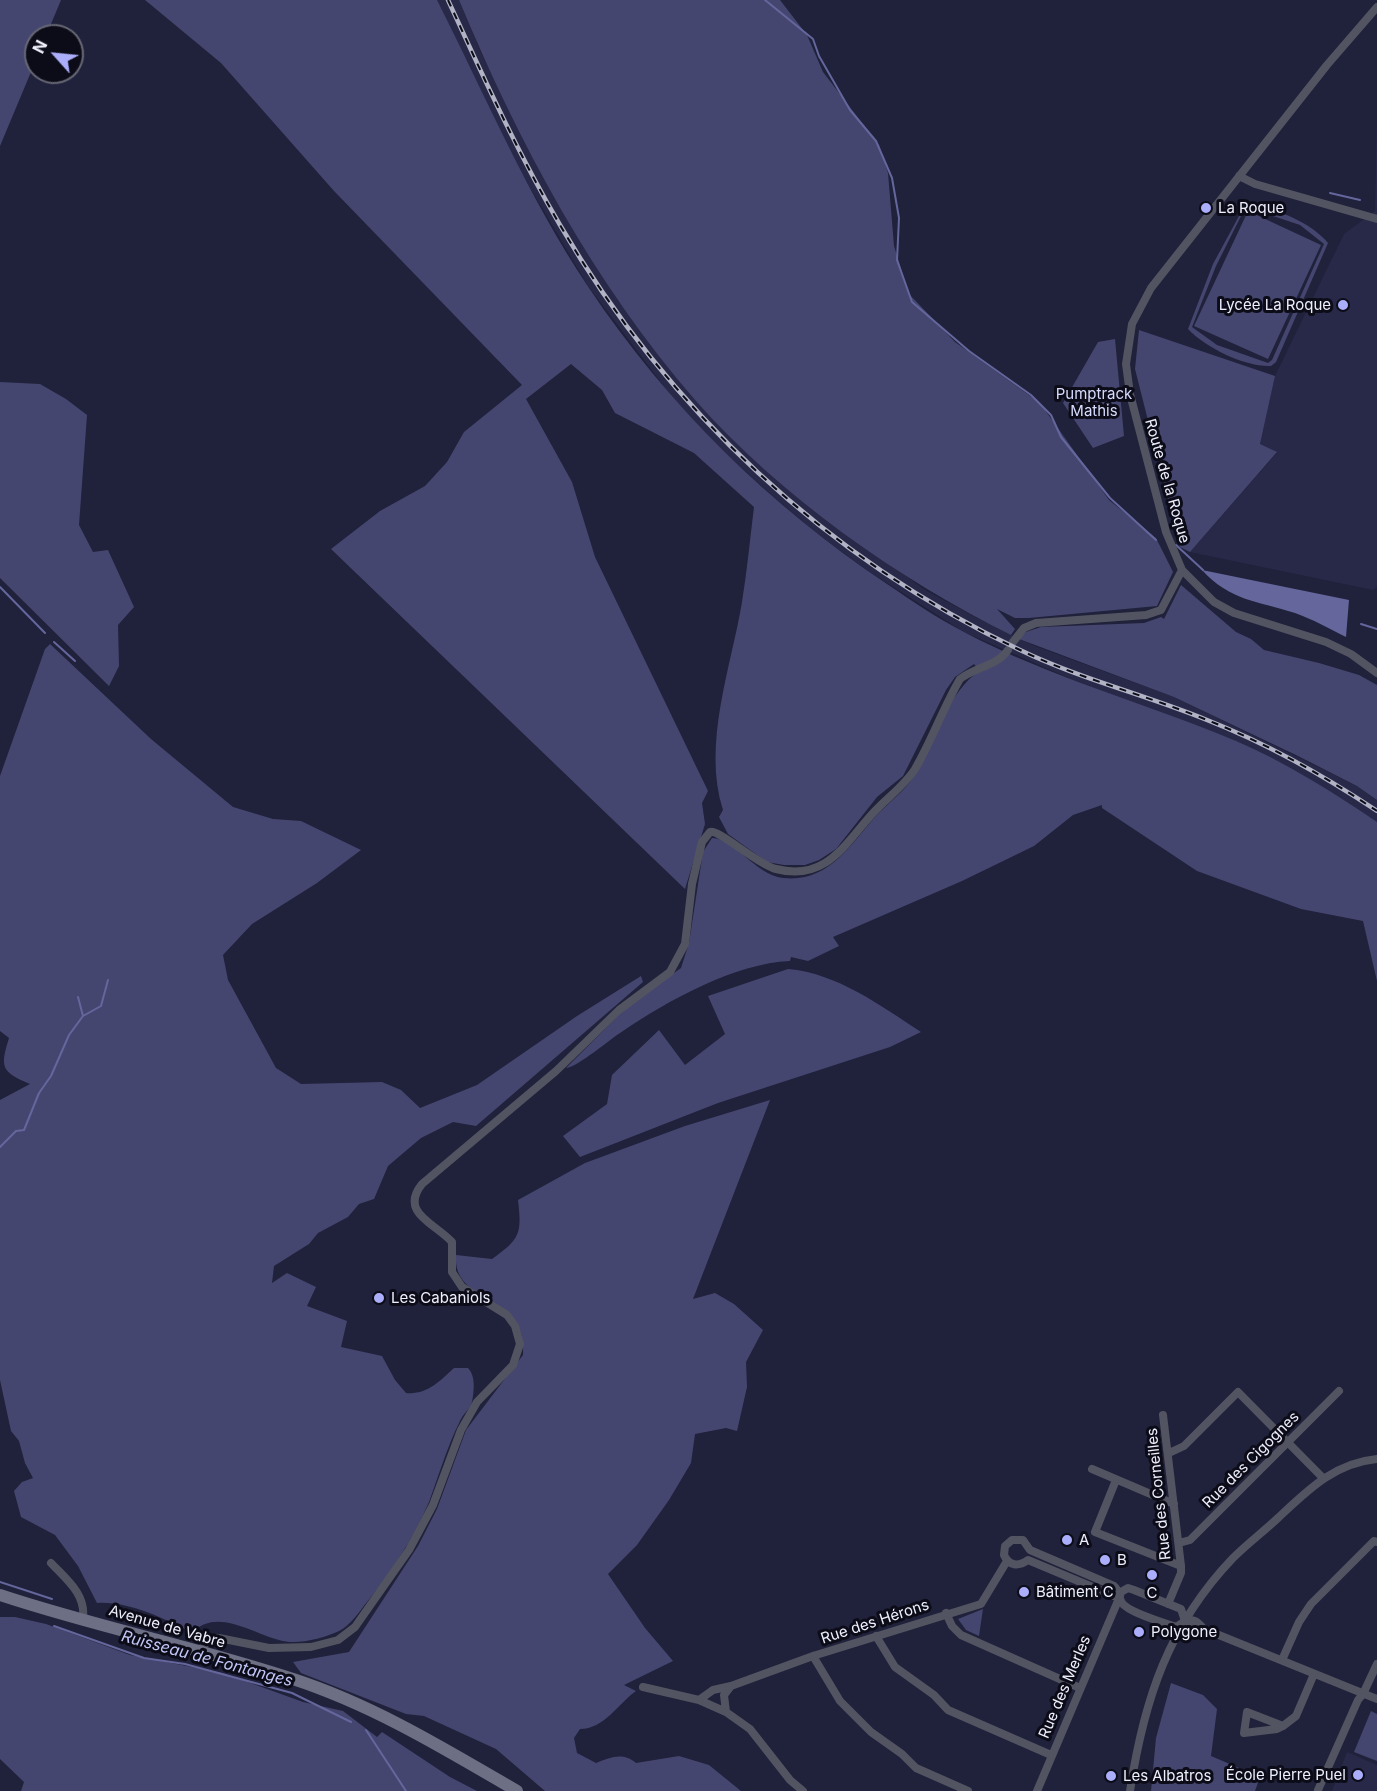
<!DOCTYPE html>
<html>
<head>
<meta charset="utf-8">
<style>
	body { margin:0 }
	#map { position:relative; width:1377px; height:1791px; overflow:hidden; background:#20213b; font-family:Inter,sans-serif }
	canvas { display:block }
	.north { position:absolute; left:24px; top:24px; width:60px; height:60px; box-sizing:border-box; background:#0c0c18; border:2px solid #666774; border-radius:50%; rotate:297deg; font-size:16px; font-weight:700; line-height:24px; text-align:center; color:#edeffd }
	.north::after { content:''; display:block; margin:auto; width:21px; height:27px; background:#abaffb; clip-path:polygon(50% 0,100% 100%,50% 72%,0 100%) }
</style>
</head>
<body>
<div id="map">
<canvas width="1377" height="1791"></canvas>
<div class="north">N</div>
</div>
<script>
const g = document.querySelector('canvas').getContext('2d');
g.lineJoin = 'round';
function fill(path, color) {
  g.fillStyle = color;
  g.fill(path, 'evenodd');
}
function strokePath(path, color, width, dash) {
  g.strokeStyle = color;
  g.lineWidth = width;
  g.lineCap = dash ? 'butt' : 'round';
  g.setLineDash(dash || []);
  g.stroke(path);
}
function drawText(font, color, halo, rows, align = 'center') {
  g.font = font + ' Inter,sans-serif';
  g.lineWidth = 6;
  g.setLineDash([]);
  g.textBaseline = 'middle';
  g.strokeStyle = halo;
  g.fillStyle = color;
  for (const [text, x, y, turn = 0] of rows) {
    g.save();
    g.translate(x, y);
    g.rotate((+turn || 0) * Math.PI / 180);
    g.textAlign = isNaN(turn) ? turn : align;
    if (halo) g.strokeText(text, 0, 0);
    g.fillText(text, 0, 0);
    g.restore();
  }
}
fill(new Path2D(`
	M437,0h22l22,53 69,136 68,111 80,102 97,93 130,95 52,28 55,27 142,52 183,89 20,14v22l-76,-47 -62,-32 -168,-64 -107,-47 -96,-61 -52,-38 -50,-43 -52,-47 -42,-46 -84,-111 -70,-119z
	M1377,116v471l-4,3 -183,-38 87,-99 -17,-9 15,-68 69,-142 31,-23z
	M1347,1752l30,13v26h-45z`), '#282949');
fill(new Path2D(`
	M0,0h61l-15,36h-10v24l-36,86z
	M145,0h292c49,97 91,197 152,288 79,118 180,217 298,296 25,17 50,34 77,48 87,46 182,71 272,109 49,21 97,51 141,81v159l-14,-60 -62,-12 -104,-38 -95,-63v-3l-29,10 -39,31 -72,35 -129,56 6,9 -31,15 -17,-4 -1,4c-54,2 -123,40 -167,70 -13,8 -45,36 -57,37l63,-63 52,-37 8,-25 14,-91 9,-14c24,1 42,36 71,40 44,5 66,-31 91,-60 13,-14 31,-27 41,-43 19,-31 34,-86 65,-104l-6,-7 -19,13 -9,13 -43,86 -26,21 -41,52 -17,11 -14,5h-21l-17,-3 -39,-28 -9,-17 4,-7c-21,-66 8,-142 19,-208 5,-31 8,-63 12,-95l-60,-54 -79,-40 -13,-23 -31,-26 -45,35 46,83 23,75 113,234 -6,12 3,21 -20,65 -354,-340 49,-38 45,-25 22,-24 17,-30 58,-47 -188,-194 -113,-128z
	M459,0h321l27,35 16,37 56,73 9,28 6,73 15,48 46,48 85,61 69,97 47,38 17,34 -16,34 -128,12h-14l-18,-9 18,20 -4,6c-113,-56 -231,-139 -315,-234 -102,-117 -178,-259 -237,-401z
	M1245,205c27,1 66,17 83,38l-52,119 -5,4c-26,1 -65,-18 -83,-37l25,-65zM1249,208l51,17 24,19 -52,116 -4,3 -51,-18 -25,-18 24,-61 28,-56z
	M1248,211l73,34 -53,114 -74,-33z
	M1139,330l136,46 -15,68 17,8 -87,100 -10,-5 -45,-178z
	M1115,339l9,97 -31,12 -30,-45 35,-61z
	M0,382l40,2 26,15 21,16 -8,110 14,27 15,-2 26,57 -16,18 1,41 -10,20 -109,-108z
	M1181,585l55,47 15,7 13,11 55,13 40,12 18,10v115l-20,-14 -59,-30 -124,-59 -155,-58 7,-7 15,-5 103,-4 17,-6 3,2z
	M50,644l101,95 82,68 40,12 28,2 60,29 -44,33 -65,41 -29,31 5,25 48,88 25,16 81,-2 19,8 19,18 57,-23 100,-69 64,-40 2,6 -167,144 -23,-4 -32,16 -33,28 -14,33 -15,5 -11,13 -30,16 -9,11 -35,22 -2,17 15,-10 29,14 -9,19 40,15 -6,26 41,9 13,24 11,13c21,2 34,-12 48,-25h14c8,8 6,23 4,34 -2,7 -9,12 -12,19 -13,26 -21,54 -31,81 -15,35 -38,71 -62,100 -8,10 -16,23 -28,29 -12,6 -35,12 -49,11 -30,-2 -71,-38 -98,-9 -28,-15 -64,-32 -95,-30l-19,-37 -23,-31 -34,-18 -7,-26 8,-9 11,-4 -8,-15 -6,-22 -8,-10 -11,-51v-280l30,-16c-29,-12 -30,-17 -21,-46l-9,-7v-255l45,-127z
	M788,969c49,4 93,37 133,63l-31,15 -172,56 -138,54 -17,-21 44,-32 5,-29 47,-45 26,35 40,-31 -17,-38z
	M770,1100l-77,199 22,-6 19,11 29,26 -17,32 1,25 -10,44 -11,-3 -31,6 -4,29 -22,37 -32,45 -29,29 37,54 28,33 -49,24 12,6c-18,13 -32,38 -56,38l-6,9 3,15 19,10c15,-6 27,-11 40,0l43,-7 30,9 32,26h-196l-49,-42 -72,-33 -18,-2 -105,-41 -8,-11 56,-10 69,-106 19,-37 29,-79 57,-75c6,-62 -71,-49 -67,-100l36,4c28,-20 30,-25 26,-59l67,-37 100,-37z
	M983,1609l-4,27 -13,-6 -8,-11z
	M0,1617h15l31,7 84,31 93,18 80,29 40,9 34,26 5,-5 68,45 27,14h-456l3,-9 -24,-23z
	M1171,1683l32,12 14,14 -6,47 49,21 -5,14h-104l5,-53z
	M1371,1711l6,3v47l-23,-9z`), '#45466f');
fill(new Path2D(`
	M1202,570l147,30 -3,37c-16,-8 -34,-18 -51,-24 -37,-12 -65,-12 -93,-43z`), '#64669c');
strokePath(new Path2D(`
	M765,0l48,39 6,17 31,54 26,31 16,37 7,40 -2,42 15,42 57,49 62,44 20,20 10,22 49,61 46,42
	M1330,193l30,7
	M1176,545l27,25
	M0,587l45,46
	M1361,624l16,5
	M54,642l21,19
	M78,997l5,19
	M0,1147l16,-16 8,-1 15,-37 12,-17 18,-41 14,-19 18,-10 7,-26
	M0,1582l52,17
	M54,1626l90,32 41,6 107,29 59,29
	M366,1730l40,61`), '#64669c', 2);
strokePath(new Path2D(`
	M1377,7l-50,58 -176,223 -19,36 -6,40 4,30 36,138 16,38 32,32 20,11 92,29 25,12 26,19
	M1239,176l16,8 122,35
	M1013,642l11,-14 12,-5 110,-8 15,-5 21,-40
	M1163,1415l18,151v7l-13,31
	M1169,1453l15,-7 54,-54 85,86
	M1092,1469l82,35
	M1116,1480l-21,52 86,34
	M1179,1543l11,-3 149,-149
	M51,1563c16,17 35,31 32,56
	M946,1613l6,13 9,9 119,53
	M1185,1621l-9,6c-12,-4 -48,-15 -54,-24 -4,-6 -2,-12 -8,-17l-84,-36 -7,-10h-11l-7,6 -1,9c5,11 14,12 24,5l86,36 14,-8 6,2 47,19 4,12 9,8h10l173,70
	M1185,1621c9,-3 13,1 19,8
	M876,1636l19,31 39,28 14,15 103,45
	M199,1652l9,-12 11,-2 50,10 42,-1 27,-7 17,-13 54,-77 24,-45 28,-75 16,-28 36,-37 7,-21 -5,-18 -8,-11 -45,-28 -10,-15v-30c-17,-19 -53,-29 -30,-58l134,-113 63,-61 51,-38 15,-28 7,-60 10,-42 8,-10c9,-3 48,33 66,37 51,13 69,-26 98,-57 13,-14 31,-27 41,-43 17,-29 28,-61 45,-90 15,-12 37,-13 48,-29
	M813,1656l27,45 31,31 31,22 14,14 52,23
	M1282,1660l17,-38 12,-18 63,-63 3,1
	M643,1687l56,13 27,12
	M699,1700l14,-10 18,-4
	M1283,1726l-6,3 -33,4 3,-21 36,14 13,-10 18,-42
	M1318,1790l40,-90 5,-6 14,-30
	M803,1791l-13,-11 -40,-51 -24,-17 -2,-17 7,-9 82,-30 168,-52 26,-43
	M1037,1791l83,-195
	M1130,1791c14,-91 38,-165 103,-233 14,-14 30,-26 45,-40 29,-27 56,-55 99,-59`), '#535461', 8);
strokePath(new Path2D(`
	M0,1595c96,32 197,52 293,84 80,26 152,70 224,112`), '#6d6f84', 12);
const rail = new Path2D(`
	M448,0c35,76 69,152 112,225 108,185 266,333 460,425 60,29 126,45 187,70 61,24 116,55 170,91`);
strokePath(rail, '#b1b3c5', 4.5);
strokePath(rail, '#0c0c18', 2, [7]);
for (const [x, y, r, color] of [
	[1206,208,6,"#abaffb"],
	[1343,305,6,"#abaffb"],
	[379,1298,6,"#abaffb"],
	[1067,1540,6,"#abaffb"],
	[1105,1560,6,"#abaffb"],
	[1152,1575,6,"#abaffb"],
	[1024,1592,6,"#abaffb"],
	[1139,1632,6,"#abaffb"],
	[1358,1775,6,"#abaffb"],
	[1111,1776,6,"#abaffb"]
]) {
  const dot = new Path2D();
  dot.arc(x, y, r, 0, 2 * Math.PI);
  g.fillStyle = color;
  g.fill(dot);
  strokePath(dot, '#0c0c18', 2);
}
drawText('15px', '#edeffd', '#0c0c18', [
	["La Roque",1218,208],
	["Lycée La Roque",1331,305,"right"],
	["Les Cabaniols",391,1298],
	["A",1079,1540],
	["B",1117,1560],
	["Bâtiment C",1036,1592],
	["C",1152,1593,"center"],
	["Polygone",1151,1632],
	["École Pierre Puel",1346,1775,"right"],
	["Les Albatros",1123,1776]
], 'left');
drawText('15px', '#d8dcfd', '#0c0c18', [
	["Pumptrack",1094,394],
	["Mathis",1094,411]
]);
drawText('15px', '#edeffd', '#0c0c18', [
	["Route de la Roque",1167,481,74],
	["Rue des Cigognes",1251,1460,-45],
	["Rue des Corneilles",1159,1494,-96],
	["Rue des Hérons",875,1622,-18],
	["Avenue de Vabre",167,1627,16],
	["Rue des Merles",1065,1687,-67]
]);
drawText('italic 16px', '#c2c7f8', '#0c0c18', [
	["Ruisseau de Fontanges",207,1659,15]
]);
</script>
</body>
</html>
